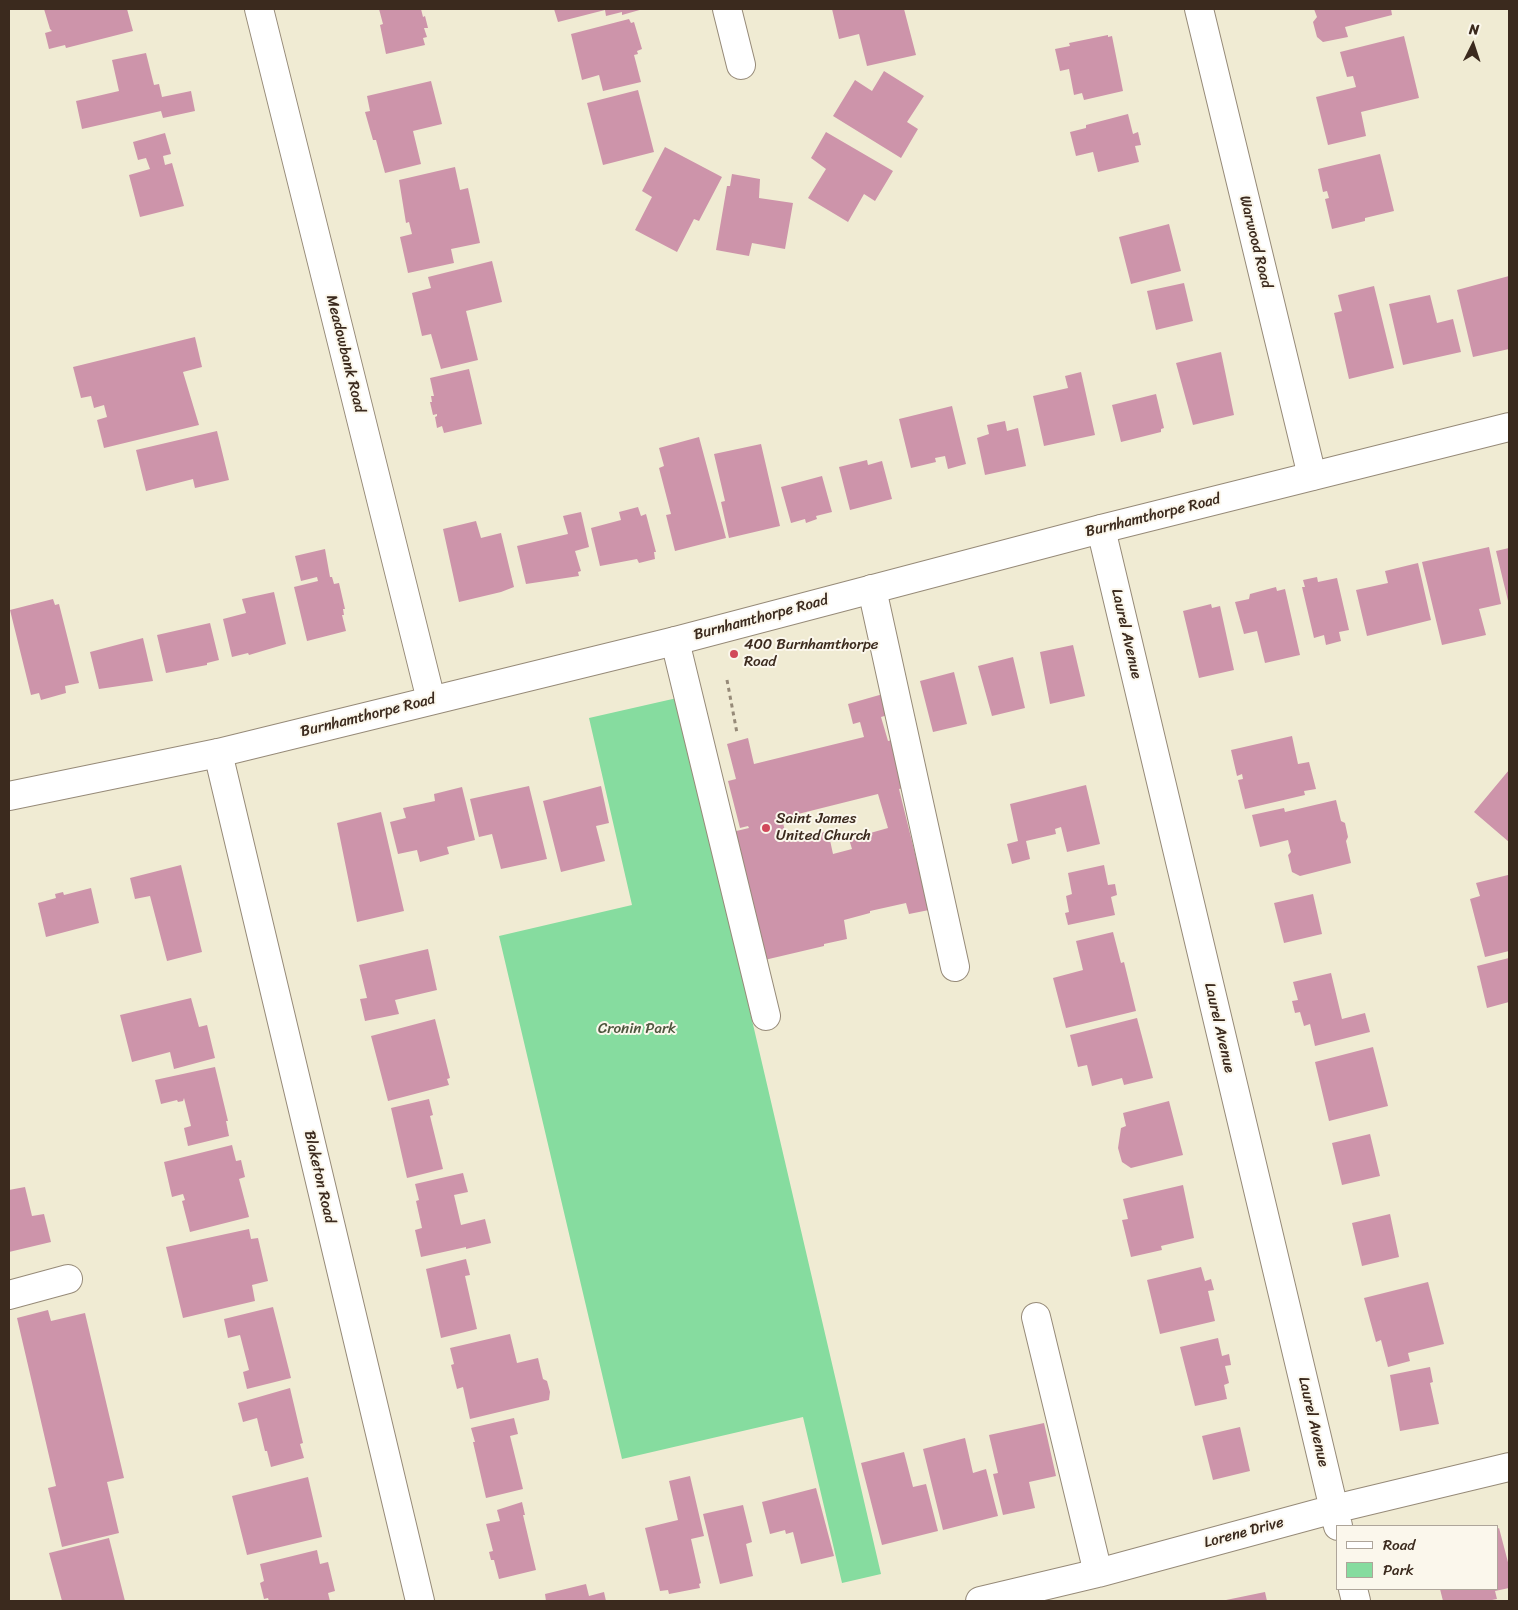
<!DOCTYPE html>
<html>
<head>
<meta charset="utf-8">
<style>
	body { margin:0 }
	#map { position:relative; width:1518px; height:1610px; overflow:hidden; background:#f0ebd3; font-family:Sriracha,sans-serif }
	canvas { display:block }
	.frame { position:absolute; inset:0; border:10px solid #3b2a1e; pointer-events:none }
	.legend { position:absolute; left:1336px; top:1525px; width:162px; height:65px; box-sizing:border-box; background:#fbf7ec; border:1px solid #aea59a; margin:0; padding:6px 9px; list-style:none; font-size:15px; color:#3b2a1e }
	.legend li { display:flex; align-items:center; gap:10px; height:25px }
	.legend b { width:25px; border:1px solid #aea59a }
	.north { position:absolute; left:1448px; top:20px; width:50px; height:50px; -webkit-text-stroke:4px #fbf7ec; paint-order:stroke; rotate:4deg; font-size:14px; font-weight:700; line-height:20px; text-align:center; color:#3b2a1e }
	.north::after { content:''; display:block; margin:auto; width:18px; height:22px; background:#3b2a1e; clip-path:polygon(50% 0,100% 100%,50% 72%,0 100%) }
</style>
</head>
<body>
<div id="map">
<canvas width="1518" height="1610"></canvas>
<div class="frame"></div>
<ul class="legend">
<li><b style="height:6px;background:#fff"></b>Road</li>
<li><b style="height:14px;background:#86dc9f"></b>Park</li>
</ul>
<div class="north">N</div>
</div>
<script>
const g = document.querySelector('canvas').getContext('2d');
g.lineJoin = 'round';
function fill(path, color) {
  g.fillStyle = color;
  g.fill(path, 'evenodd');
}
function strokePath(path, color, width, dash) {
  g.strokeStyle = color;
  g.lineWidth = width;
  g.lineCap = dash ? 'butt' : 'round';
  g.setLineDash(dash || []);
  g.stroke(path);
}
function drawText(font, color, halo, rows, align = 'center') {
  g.font = font + ' Sriracha,sans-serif';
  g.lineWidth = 4;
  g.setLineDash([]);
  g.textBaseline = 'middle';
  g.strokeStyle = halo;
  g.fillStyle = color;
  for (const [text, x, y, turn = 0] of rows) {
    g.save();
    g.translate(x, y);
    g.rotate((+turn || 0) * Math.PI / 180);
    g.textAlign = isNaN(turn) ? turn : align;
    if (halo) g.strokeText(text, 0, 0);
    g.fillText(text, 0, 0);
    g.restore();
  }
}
fill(new Path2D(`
	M677,698l204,876 -39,9 -39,-166 -181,42 -123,-523 133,-31 -43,-187z`), '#86dc9f');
fill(new Path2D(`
	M44,9h83l6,22 -67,17 -1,-3 -16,4 -4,-16 7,-2 -2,-2z
	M379,9h42l2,8 2,-1 3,12h-4l3,9 -4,1 2,7 -39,9 -6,-29 3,-1z
	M554,9h89l-21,6v-3l-16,4 -1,-6 -47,12z
	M832,9h72l12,46 -49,11 -8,-32 -20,5z
	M1314,9h77l1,6 -47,12 3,10 -25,5 -6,-5 -4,-15 4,-5z
	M629,19l2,4 3,-1 8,27 -5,2 1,3 -4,1 7,27 -38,9 -4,-16 -17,5 -11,-46z
	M1108,35v2l4,-1 11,55 -39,9 -2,-7 -8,2 -5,-26 -9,2 -5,-22 15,-3 -1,-3z
	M1404,36l15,62 -58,14 5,24 -38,9 -12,-48 40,-10 -3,-11 -6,1 -7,-25z
	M146,53l8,32 5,-1 3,13 29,-6 4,20 -32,7 -2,-7 -79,18 -6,-28 43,-10 -7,-31z
	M884,71l40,25 -17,26 11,7 -17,29 -68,-42 22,-36 17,11z
	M431,81l11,43 -29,7 8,33 -36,9 -9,-33h-3l-8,-28 5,-1 -3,-15z
	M638,90l16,62 -51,13 -16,-62z
	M1128,114l5,20 5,-2 3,13 -6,1 4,16 -41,10 -5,-20 -17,4 -6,-24 16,-4v-3z
	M826,132l67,39 -18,30 -11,-7 -16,28 -40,-24 18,-29 -15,-11z
	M165,133l6,21 -8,2 2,9 7,-2 12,43 -44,11 -11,-42 21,-6 -4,-11 -8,2 -5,-18z
	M665,147l57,30 -23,44 -5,-2 -17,33 -42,-22 17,-33 -10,-6z
	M1380,154l14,57 -29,7v3l-33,8 -7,-30 4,-1 -2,-7 -4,1 -5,-23z
	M455,167l5,23 8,-2 12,55 -29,6 3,14 -46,10 -8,-36 12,-3 -3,-12 -3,1 -7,-43z
	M732,174l28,5 -1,19 34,5 -8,46 -33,-6 -3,13 -33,-6 11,-64h3z
	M1169,224l12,47 -50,13 -12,-47z
	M492,261l10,41 -36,9 12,49 -37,9 -10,-35 -9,2 -10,-43 19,-5 -3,-11z
	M1509,276v73l-36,8 -16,-67z
	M1184,283l9,38 -37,9 -9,-39z
	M1374,286l20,82 -45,11 -15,-66 8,-2 -4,-16z
	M1430,295l7,28 16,-4 8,33 -58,13 -14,-61z
	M195,337l7,30 -19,5 16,53 -95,23 -7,-28 10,-3 -3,-12 -10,3 -3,-12 -10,2 -8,-31z
	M1221,352l13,63 -41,10 -17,-62z
	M469,369l13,55 -38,9 -2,-7 -5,2 -2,-11 2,-1v-2l-4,1 -3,-13h2l-1,-6h3l-4,-18z
	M1081,372l14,63 -51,11 -11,-50 35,-8 -3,-12z
	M1156,394l8,34 -3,1v3l-40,10 -9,-37z
	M952,406l14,58 -18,5 -3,-13 -10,2 1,4 -25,6 -12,-49z
	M1005,421l2,10 11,-3 8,38 -41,9 -8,-37 12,-4 -2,-9z
	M217,431l12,49 -34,8 -2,-9 -47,12 -10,-41z
	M699,437l27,101 -51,13 -9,-36 5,-1 -12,-46 5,-2 -5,-18z
	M761,444l19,82 -51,12 -8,-36 4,-1 -11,-47z
	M867,460l1,5 14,-4 10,38 -42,11 -11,-43z
	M822,476l10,36 -16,4 1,3 -11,4 -1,-4 -14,4 -10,-36z
	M638,507l3,9 5,-2 10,38h-2l1,7 -16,4 -2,-4 -37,7 -9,-38 30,-8 -2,-8z
	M581,512l8,35 -14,4 6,20 -3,1 1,4 -53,8 -9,-38 51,-12 -5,-18z
	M476,521l5,17 20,-5 13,54 -13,5 -42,10 -16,-73z
	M1489,547l12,57 -22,5 7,26 -44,10 -20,-83z
	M1509,548v57l-13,-54z
	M325,549l5,28h2l2,7 5,-1 6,26h-2l1,6h-2l4,16 -39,10 -13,-54 24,-6 -1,-4 -16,4 -6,-25z
	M1418,563l13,57 -64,16 -11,-46 32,-7 -3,-12z
	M1317,577l1,5 19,-4 12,52 -10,2 2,9 -15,4 -2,-10 -10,3 -12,-51h3l-2,-7z
	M1276,587l1,4 8,-2 15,66 -35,8 -8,-32 -13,3 -9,-32 14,-3 1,-5z
	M274,592l12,52 -37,11 -1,-2 -16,4 -9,-38 23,-6 -4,-14z
	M53,599l2,6 4,-1 20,79 -14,3 1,7 -25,7 -2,-7 -8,2 -21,-85z
	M1211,604l1,4 8,-2 14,64 -35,8 -16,-67z
	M210,623l9,37 -12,3v2l-41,8 -9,-38z
	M143,638l10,43 -54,8 -9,-37z
	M1073,645l12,51 -35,8 -10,-52z
	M1013,657l12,51 -33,8 -14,-50z
	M954,672l13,52 -34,8 -13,-51z
	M883,694l5,21 -7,2 7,24 8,-2 12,48 -9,2 30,121 -20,4 -3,-11 -36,8v2l-26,7 3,19 -23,5v2l-68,16 -24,-130 17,-4 -1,-2 -8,2 -12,-47 8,-2 -9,-35 21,-6 6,26 110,-27 -4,-15 -7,2 -5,-20zM878,794l10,34 -39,11 3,10 -19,5 -5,-23 -41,10 -5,-23z
	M1292,736l6,28 11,-2 7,27 -12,2 1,4 -60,14 -7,-29 5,-1 -1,-5 -5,2 -6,-26z
	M1509,770v72l-35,-30z
	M1086,785l14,59 -33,8 -6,-25 -6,2 1,5 -30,7 4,18 -18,5 -5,-20 11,-3 -8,-37z
	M529,786l18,73 -46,10 -9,-35 -13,3 -9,-38z
	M601,786l8,37 -13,3 9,35 -44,11 -18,-71z
	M462,787l13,53 -28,7 2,7 -29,8 -3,-12 -19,4 -8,-32 16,-4 -3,-10 32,-7 -1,-7z
	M1336,800l5,21 4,2 3,14 -2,4 5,22 -51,13 -8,-4 -4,-17 3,-3 -3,-12 -28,7 -8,-32 32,-7 1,4z
	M381,812l23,99 -47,11 -20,-99z
	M181,865l21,87 -35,9 -17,-65 -15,3 -5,-21z
	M1104,865l4,20 7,-1 2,11 -6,2 4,18 -47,10 -3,-12 4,-1 -3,-16 6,-2 -4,-21z
	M1508,875l1,6v70l-24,6 -15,-58 10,-3 -4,-13z
	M91,888l8,35 -53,14 -8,-34 18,-5 -1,-4 8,-2 1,3z
	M1313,894l9,40 -38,9 -10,-40z
	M1113,932l8,31 3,-1 12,49 -70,17 -13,-50 30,-8 -7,-29z
	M428,949l9,41 -42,10 4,14 -34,7 -5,-22 7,-1 -8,-33z
	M1509,958v44l-22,6 -10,-42z
	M1331,973l11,46 23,-6 5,19 -55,14 -5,-22 -6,2 -4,-14 -5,1 -3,-12 6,-1 -5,-18z
	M191,998l8,29 8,-2 8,33 -41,11 -4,-17 -38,10 -12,-47z
	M1137,1018l16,60 -29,7 -2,-7 -30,8 -5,-21 -9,2 -8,-32z
	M435,1019l15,59 -3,1 2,6 -61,16 -17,-65z
	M1373,1047l15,59 -59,15 -14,-59z
	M215,1067l13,54h-2l3,15 -41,10 -4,-18 7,-2 -7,-28 -1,3 -5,1 -1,-2 -16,4 -6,-24z
	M429,1099l4,16 -3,1 13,53 -36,9 -16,-70z
	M1169,1101l14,54 -52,13 -9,-6 -4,-14 3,-20 5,-2 -3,-13z
	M1370,1134l10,42 -38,9 -10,-42z
	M232,1145l4,16 5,-1 4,17 -6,2 10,38 -59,15 -8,-31 3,-1 -2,-6 -11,3 -8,-35z
	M463,1173l5,19 -14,3 7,30 24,-6 6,24 -25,6v-2l-45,10 -6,-27 7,-2 -6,-27 3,-1 -4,-16z
	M1183,1185l11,53 -33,8 1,4 -31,7 -9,-37 6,-1 -5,-20z
	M25,1187l7,29 12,-2 7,28 -42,10v-62z
	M1390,1214l9,43 -37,9 -10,-43z
	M249,1229l2,10 7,-1 10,43 -16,4 3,16 -72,17 -17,-71z
	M466,1259l4,16 -5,1 12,53 -36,9 -15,-69z
	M1201,1267l4,14 6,-2 3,11 -6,1 7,30 -55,13 -13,-54z
	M1428,1282l16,62 -36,9 2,8 -22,6 -7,-27 -5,2 -12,-44z
	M273,1307l18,71 -44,11 -4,-17 6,-2 -9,-35 -12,3 -4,-19z
	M48,1310l3,11 34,-8 39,165 -17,4 12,51 -57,14 -14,-59 8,-2 -39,-168z
	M510,1334l7,29 21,-5 5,21 4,2 3,11 -1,8 -79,19 -7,-32 -6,2 -6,-24 3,-1 -4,-16z
	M1218,1338l4,18 7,-2 2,11 -6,1 4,17 -5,2 3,14 -32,7 -15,-59z
	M1430,1367l3,15 -3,1 9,41 -39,7 -10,-56z
	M290,1388l13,55 -3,1 4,14 -33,9 -4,-16h-2l-8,-33 -14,4 -5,-19z
	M514,1418l4,16 -8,2 13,53 -37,9 -13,-56h2l-4,-14z
	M1044,1423l12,53 -27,6 6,26 -32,7 -10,-41 5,-1 -9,-38z
	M1240,1427l10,44 -37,9 -11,-44z
	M965,1438l8,35 13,-4 12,47 -55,14 -20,-81z
	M904,1452l9,35 13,-3 12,47 -56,14 -21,-82z
	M690,1476l14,60 -13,3 10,44 -2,1 1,4 -31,6 -1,-4 -8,1 -15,-63 33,-8 -9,-39z
	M308,1477l14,60 -75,18 -15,-59z
	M816,1488l18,68 -33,8 -8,-32 -7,2 -1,-4 -15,4 -8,-32z
	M522,1502l3,13h-2l13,55 -37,9 -5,-19h-3l-2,-8 4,-1 -7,-27 14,-3 -3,-11z
	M743,1505l9,37 -6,2 7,32 -33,8 -17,-70z
	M1499,1528l10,38v22l-14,3 2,8 -10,2h-44l-3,-12h57v-60z
	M109,1538l16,63h-63l-13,-48z
	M317,1550l3,14 8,-2 7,29 -7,2 2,8h-61l-1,-3 -4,1 -4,-16 4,-2 -4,-17z
	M586,1584l3,12 15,-4 2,9h-60l-1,-7z
	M1265,1592l2,9h-41v-1z`), '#cd94aa');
const minor = new Path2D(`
	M259,9l172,691
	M727,9l14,56
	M1199,9l113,467
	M1101,529l237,997
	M872,589l83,378
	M675,641l91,375
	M218,753l202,848
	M9,1295l59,-16
	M1036,1317l62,256
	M1353,1589l3,12
	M980,1601l118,-28 236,-64 175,-42`);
const major = new Path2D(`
	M9,796l209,-43 457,-112 426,-112 408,-102`);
strokePath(minor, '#968a78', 30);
strokePath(major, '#968a78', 30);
strokePath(new Path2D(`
	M727,680l10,53`), '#968a78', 3, [4, 4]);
strokePath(minor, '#fff', 28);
strokePath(major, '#fff', 28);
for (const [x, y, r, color] of [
	[734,654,5,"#d1495b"],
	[766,828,5,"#d1495b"]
]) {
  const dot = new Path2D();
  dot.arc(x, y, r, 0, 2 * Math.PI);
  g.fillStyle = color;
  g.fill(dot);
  strokePath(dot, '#fbf7ec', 2);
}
drawText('15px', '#3b2a1e', '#fbf7ec', [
	["Warwood Road",1255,242,76],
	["Meadowbank Road",345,354,76],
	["Burnhamthorpe Road",1153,516,-14],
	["Burnhamthorpe Road",761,618,-15],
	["Laurel Avenue",1126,634,77],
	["Burnhamthorpe Road",368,716,-14],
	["Laurel Avenue",1219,1028,77],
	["Blaketon Road",319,1177,77],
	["Laurel Avenue",1313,1422,77],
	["Lorene Drive",1244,1533,-15]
]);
drawText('15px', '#3b2a1e', '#fbf7ec', [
	["400 Burnhamthorpe",744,645],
	["Road",744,662],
	["Saint James",776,819],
	["United Church",776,836]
], 'left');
drawText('15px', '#4e563e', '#fbf7ec', [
	["Cronin Park",637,1029]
]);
</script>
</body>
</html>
